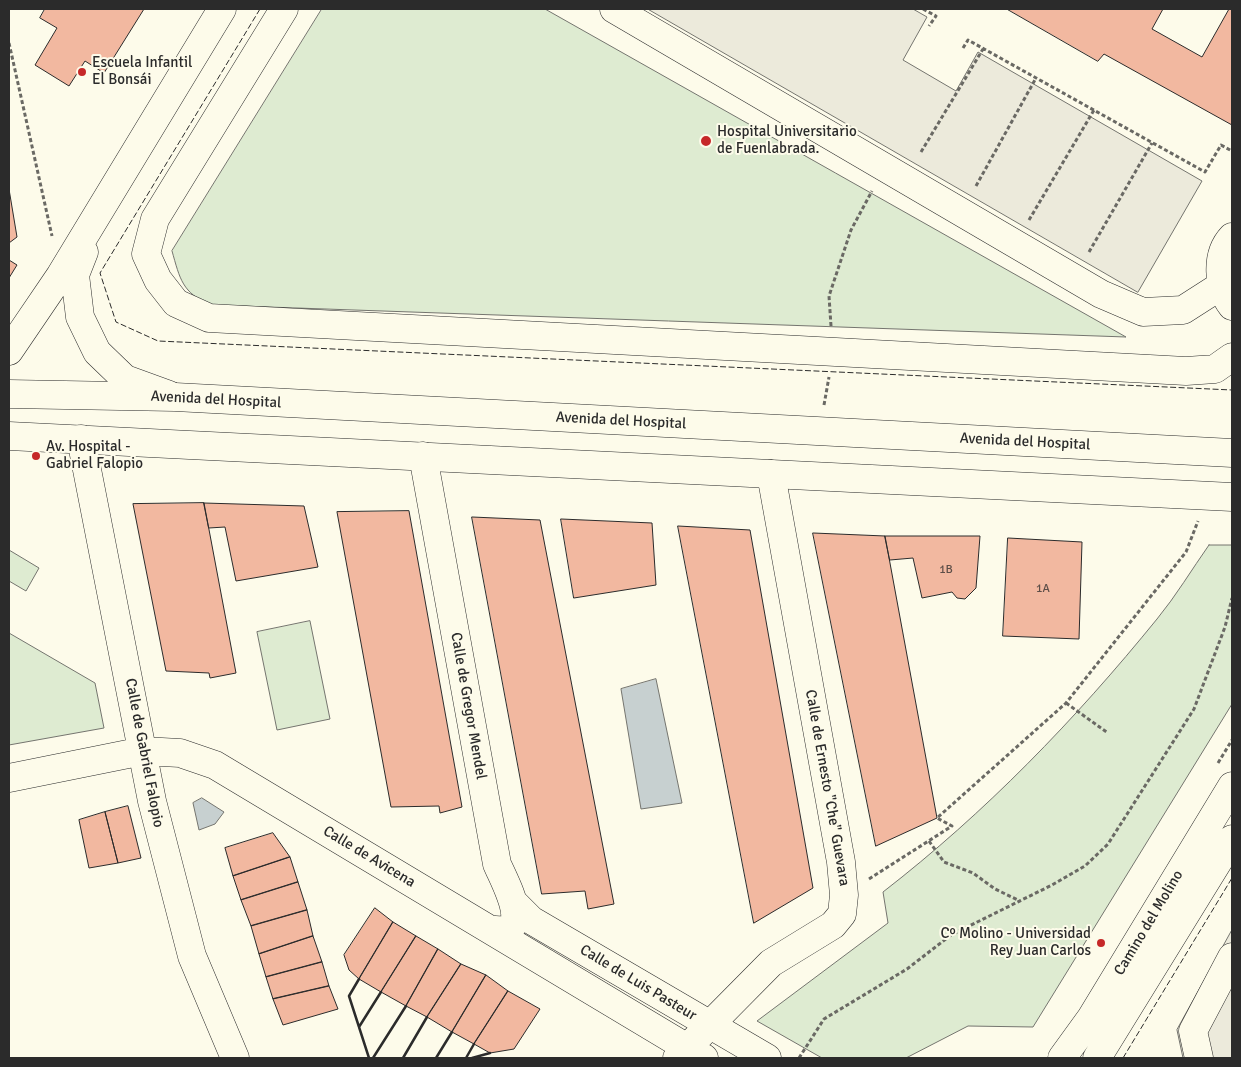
<!DOCTYPE html>
<html>
<head>
<meta charset="utf-8">
<style>
	body { margin:0 }
	#map { position:relative; width:1241px; height:1067px; overflow:hidden; background:#fdfbea; font-family:Signika,sans-serif }
	canvas { display:block }
	.frame { position:absolute; inset:0; border:10px solid #2b2b2b; pointer-events:none }
</style>
</head>
<body>
<div id="map">
<canvas width="1241" height="1067"></canvas>
<div class="frame"></div>
</div>
<script>
const g = document.querySelector('canvas').getContext('2d');
g.lineJoin = 'round';
function fill(path, color) {
  g.fillStyle = color;
  g.fill(path, 'evenodd');
}
function strokePath(path, color, width, dash) {
  g.strokeStyle = color;
  g.lineWidth = width;
  g.lineCap = dash ? 'butt' : 'round';
  g.setLineDash(dash || []);
  g.stroke(path);
}
function drawText(font, color, halo, rows, align = 'center') {
  g.font = font + ' Signika,sans-serif';
  g.lineWidth = 4;
  g.setLineDash([]);
  g.textBaseline = 'middle';
  g.strokeStyle = halo;
  g.fillStyle = color;
  for (const [text, x, y, turn = 0] of rows) {
    g.save();
    g.translate(x, y);
    g.rotate((+turn || 0) * Math.PI / 180);
    g.textAlign = isNaN(turn) ? turn : align;
    if (halo) g.strokeText(text, 0, 0);
    g.fillText(text, 0, 0);
    g.restore();
  }
}
const green = new Path2D(`
	M322,9h223l581,328 -915,-32c-29,-12 -31,-26 -39,-54z
	M1209,545h23v159l-199,323 -65,-1 -62,32h-84l-65,-37 131,-98 -5,-31c102,-79 192,-172 274,-273 19,-23 35,-50 52,-74z
	M9,550l30,18 -13,23 -17,-10z
	M310,621l20,98 -53,11 -20,-98z
	M9,633l86,50 9,45 -95,17z`);
fill(green, '#deebd1');
strokePath(green, '#74746e', 1);
const parking = new Path2D(`
	M648,9h265l14,8 -24,43 53,31 22,-39 224,129 -64,111z
	M1232,930v128h-49l-6,-28z`);
fill(parking, '#eceadb');
strokePath(parking, '#74746e', 1);
const water = new Path2D(`
	M656,679l26,124 -41,6 -20,-120z
	M202,798l22,14 -9,12 -16,6 -6,-27z`);
fill(water, '#c7d0d0');
strokePath(water, '#74746e', 1);
const building = new Path2D(`
	M45,9h99l-40,64 -19,-12 -16,25 -34,-21 22,-37 -17,-10z
	M1007,9h156l-11,20 50,28 27,-48h3v116l-128,-71 -6,7z
	M9,189l8,48 -8,6z
	M9,260l8,5 -8,13z
	M204,503l32,170 -26,5 -1,-5 -43,-2 -33,-167z
	M204,503l100,3 14,61 -82,14 -11,-54 -16,1z
	M409,511l53,296 -22,6 -1,-7 -48,1 -54,-295z
	M472,517l68,3 74,384 -26,5 -3,-18 -43,3z
	M561,519l91,4 4,62 -82,13z
	M678,526l72,4 63,358 -59,35z
	M813,533l72,3 52,282 -61,28z
	M885,536h95l-4,52 -11,11 -8,-1 -5,-6 -30,6 -9,-40 -23,2z
	M1008,538l74,4 -3,97 -76,-3z
	M128,806l13,52 -23,5 -13,-51z
	M105,812l13,51 -29,5 -10,-48z
	M273,833l17,24 -57,19 -8,-28z
	M290,857l8,25 -57,18 -8,-24z
	M298,882l9,28 -56,16 -10,-26z
	M375,908l18,14 -34,57 -10,-9 -5,-15z
	M307,910l6,26 -54,18 -8,-28z
	M393,922l23,14 -35,56 -22,-13z
	M313,936l9,26 -56,15 -7,-23z
	M416,936l22,13 -32,57 -25,-14z
	M438,949l23,15 -34,53 -21,-11z
	M322,962l7,24 -56,13 -7,-22z
	M461,964l25,11 -34,57 -25,-15z
	M486,975l22,16 -34,53 -22,-12z
	M329,986l9,23 -55,16 -10,-26z
	M508,991l32,18 -26,40 -24,4 -16,-9z`);
fill(building, '#f2b8a0');
strokePath(building, '#2b2b2b', 1);
const minor = new Path2D(`
	M284,9l-129,210 -9,35 12,26 18,23 33,15 977,53 29,-2 17,-12
	M614,9l487,285 42,18 40,-2 39,-25
	M1232,237c-17,18 -14,51 0,69
	M84,252l-9,23 5,42 17,35 28,27 44,16
	M9,351l51,-75 162,-267
	M81,439l71,362 40,155 43,102
	M423,456l74,408c9,21 40,75 -8,65
	M9,778l134,-27 37,2 35,12 489,293
	M513,902l18,18 236,138
	M677,1058l94,-95 62,-38 9,-11 2,-19 -3,-33 -70,-388
	M1199,1058l-6,-27 39,-74`);
const major = new Path2D(`
	M9,394l166,3 1057,56
	M9,436l1223,61
	M1062,1058l29,-40 141,-232
	M1097,1058l135,-219`);
strokePath(minor, '#2b2b2b', 29);
strokePath(major, '#2b2b2b', 29);
strokePath(new Path2D(`
	M923,9l13,7 -7,10
	M9,43l43,193
	M963,48l5,-8 237,132 16,-27 11,6
	M921,152l62,-103
	M976,186l60,-108
	M1029,220l65,-110
	M1089,252l63,-109
	M831,326l-2,-30 22,-66 21,-39
	M824,405l5,-28
	M1066,703l42,30
	M1218,763l14,-23
	M929,841l15,21 29,11 22,16 25,12
	M869,879l83,-53 -15,-8 129,-115 120,-151 12,-31
	M799,1058l25,-39 83,-50 44,-34 101,-50 33,-19 23,-22 86,-135 31,-82 7,-29`), '#6a6964', 3, [4, 2.5]);
strokePath(minor, '#fdfbea', 28);
strokePath(major, '#fdfbea', 28);
strokePath(new Path2D(`
	M260,9l-160,264 16,49 42,19 1074,49
	M1123,1058l109,-180`), '#2b2b2b', 1, [6, 2.5]);
strokePath(new Path2D(`
	M359,979l-10,17 20,62
	M359,1027l22,-35
	M373,1058l33,-52
	M403,1058l24,-41
	M436,1058l16,-26
	M466,1058l8,-14
	M472,1058l18,-5`), '#2b2b2b', 2.5);
for (const [x, y, r, color] of [
	[82,72,5,"#c62828"],
	[706,141,6,"#c62828"],
	[36,456,5,"#c62828"],
	[1101,943,5,"#c62828"]
]) {
  const dot = new Path2D();
  dot.arc(x, y, r, 0, 2 * Math.PI);
  g.fillStyle = color;
  g.fill(dot);
  strokePath(dot, '#fdfbea', 2);
}
drawText('12px', '#5d4e48', null, [
	["1B",946,570],
	["1A",1043,589]
]);
drawText('15px', '#2b2b2b', '#fdfbea', [
	["Escuela Infantil",92,63],
	["El Bonsái",92,80],
	["Hospital Universitario",717,132],
	["de Fuenlabrada.",717,149],
	["Av. Hospital -",46,447],
	["Gabriel Falopio",46,464],
	["Cº Molino - Universidad",1091,934,"right"],
	["Rey Juan Carlos",1091,951,"right"]
], 'left');
drawText('15px', '#2b2b2b', '#fdfbea', [
	["Avenida del Hospital",216,400,3],
	["Avenida del Hospital",621,421,3],
	["Avenida del Hospital",1025,442,3],
	["Calle de Gregor Mendel",468,706,80],
	["Calle de Gabriel Falopio",144,753,79],
	["Calle de Ernesto \"Che\" Guevara",827,788,80],
	["Calle de Avicena",369,857,31],
	["Camino del Molino",1149,923,-59],
	["Calle de Luis Pasteur",638,983,31]
]);
</script>
</body>
</html>
